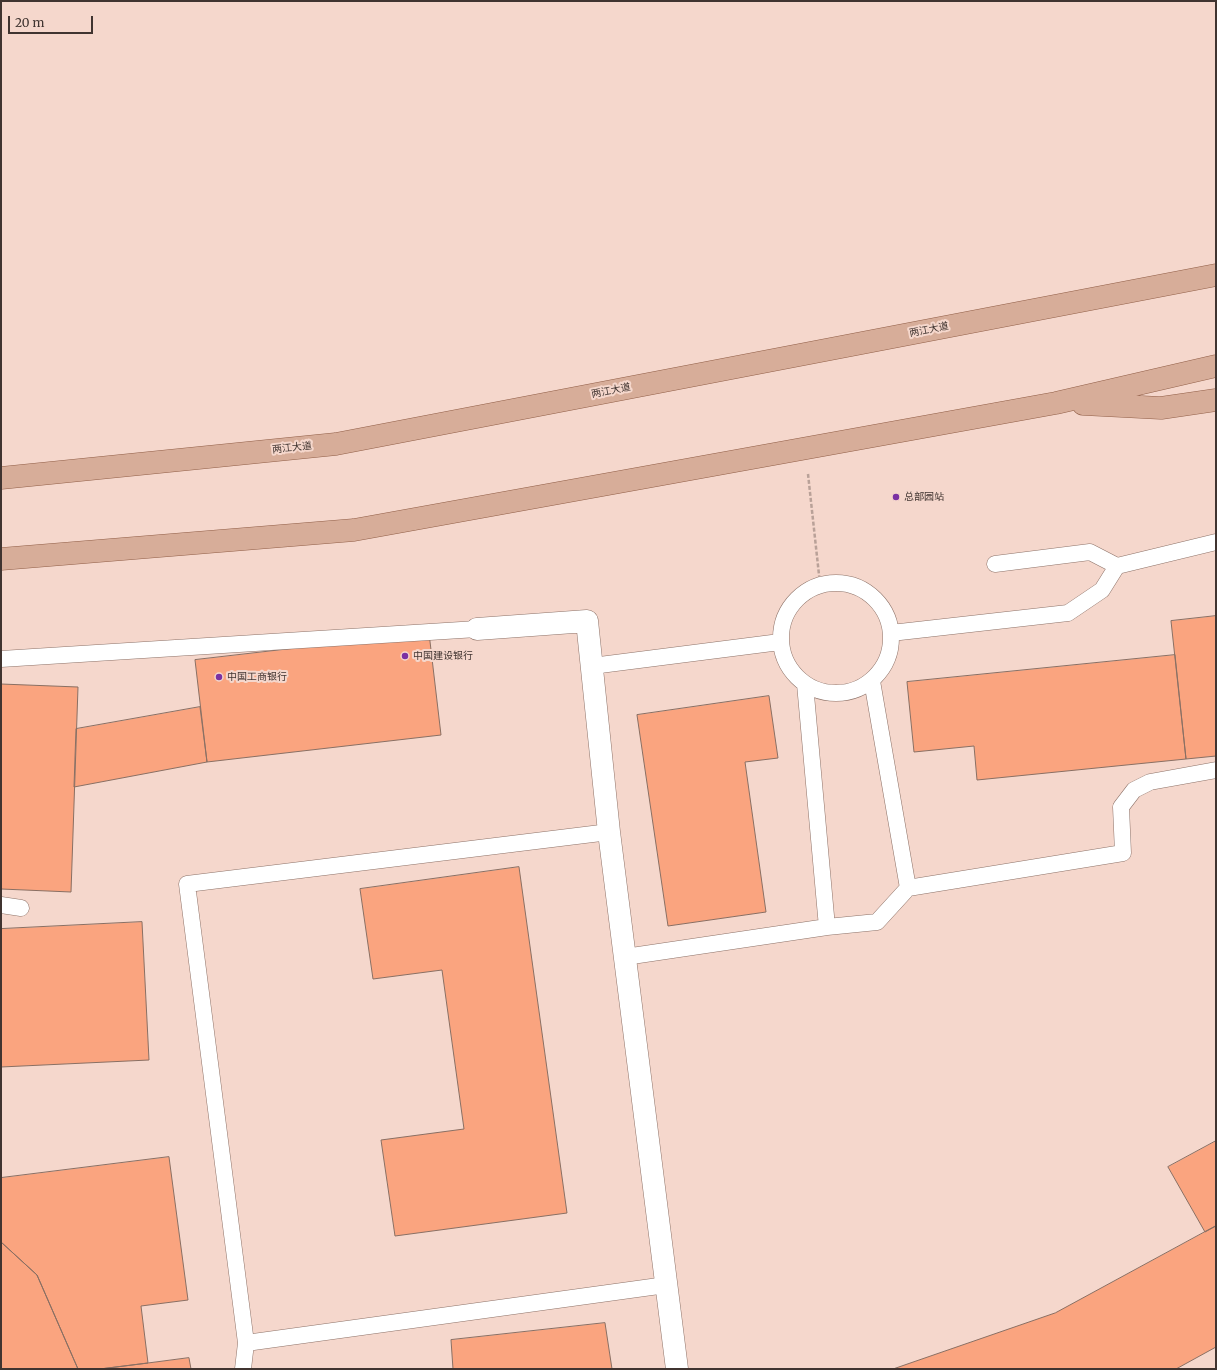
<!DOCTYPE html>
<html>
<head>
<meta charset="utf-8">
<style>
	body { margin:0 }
	#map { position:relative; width:1217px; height:1370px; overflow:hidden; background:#f5d7cc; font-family:Merriweather,serif }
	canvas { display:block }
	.frame { position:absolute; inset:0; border:2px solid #403430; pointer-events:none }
	.scale { position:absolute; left:8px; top:16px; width:85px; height:18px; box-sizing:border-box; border:2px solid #403430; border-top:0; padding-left:5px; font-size:12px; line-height:14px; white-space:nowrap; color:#403430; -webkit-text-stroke:3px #f5d7cc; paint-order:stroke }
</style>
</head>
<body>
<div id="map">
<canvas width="1217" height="1370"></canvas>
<div class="frame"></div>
<div class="scale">20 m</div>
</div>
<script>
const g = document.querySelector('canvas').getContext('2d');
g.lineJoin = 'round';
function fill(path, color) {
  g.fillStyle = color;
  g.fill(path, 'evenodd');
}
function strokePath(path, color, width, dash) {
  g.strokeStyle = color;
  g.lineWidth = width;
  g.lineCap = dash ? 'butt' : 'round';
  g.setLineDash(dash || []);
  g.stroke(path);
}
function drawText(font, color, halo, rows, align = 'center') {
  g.font = font + ' Merriweather,"Noto Sans SC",serif';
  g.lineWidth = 4;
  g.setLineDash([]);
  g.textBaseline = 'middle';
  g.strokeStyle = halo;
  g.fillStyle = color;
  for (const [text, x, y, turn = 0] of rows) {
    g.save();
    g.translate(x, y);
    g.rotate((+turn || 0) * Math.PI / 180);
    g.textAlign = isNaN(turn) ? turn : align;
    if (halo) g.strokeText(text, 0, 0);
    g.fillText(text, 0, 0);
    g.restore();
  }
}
const building = new Path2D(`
	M1216,616v140l-30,3 -15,-138z
	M429,633l12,102 -234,27 -12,-102z
	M1175,655l11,104 -209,21 -3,-34 -60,6 -7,-70z
	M1,684l77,3 -7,205 -70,-3z
	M769,696l9,62 -33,4 21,150 -98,14 -31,-211z
	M200,707l7,55 -133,25 2,-58z
	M519,867l48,346 -172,23 -14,-96 83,-11 -22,-159 -69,9 -13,-90z
	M142,922l7,138 -148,7v-138z
	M1216,1141v85l-11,6 -37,-65z
	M169,1157l19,143 -47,6 7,57 -48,6h-22l-41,-94 -36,-33v-64z
	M1216,1226v121l-40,22h-283l162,-56z
	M1,1242l36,33 41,94h-77z
	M605,1323l7,46h-159l-2,-29z
	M189,1358l2,11h-91l48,-6z`);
fill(building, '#faa47f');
strokePath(building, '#896f63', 1);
const lane = new Path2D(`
	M995,564l95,-12 27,14 99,-24
	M781 638a55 55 0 1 1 110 0a55 55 0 1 1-110 0Z
	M891,633l177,-20 34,-23 15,-24
	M1,659l476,-30
	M592,666l188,-24
	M872,681l36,207
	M805,684l22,243
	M1,905l20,3
	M625,957l202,-30 50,-5 31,-34 215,-35 -2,-46 13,-17 16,-8 66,-12
	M246,1343l420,-58
	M243,1369l3,-26 -59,-459 422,-52`);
const street = new Path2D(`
	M477,629l110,-8 22,211 68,537`);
const primary = new Path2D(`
	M1083,404l78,4 55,-8
	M1,478l335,-34 880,-169
	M1,559l353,-29 702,-127 160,-37`);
strokePath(lane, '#8d7268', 17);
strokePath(street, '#8d7268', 23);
strokePath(primary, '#915f48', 23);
strokePath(new Path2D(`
	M808,474l12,110`), '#b9a198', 2.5, [4, 2]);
strokePath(lane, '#fff', 16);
strokePath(street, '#fff', 22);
strokePath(primary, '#d7ad99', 22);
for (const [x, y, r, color] of [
	[896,497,4,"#7b31a3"],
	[405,656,4,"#7b31a3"],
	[219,677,4,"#7b31a3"]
]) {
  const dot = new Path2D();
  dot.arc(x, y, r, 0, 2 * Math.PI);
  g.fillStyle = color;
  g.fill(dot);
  strokePath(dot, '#f5d7cc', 1.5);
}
drawText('10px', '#403430', '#f5d7cc', [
	["两江大道",929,330,-11],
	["两江大道",611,391,-11],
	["两江大道",292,448,-6]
]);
drawText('10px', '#403430', '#f5d7cc', [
	["总部园站",904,497],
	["中国建设银行",413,656],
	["中国工商银行",227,677]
], 'left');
</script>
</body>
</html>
